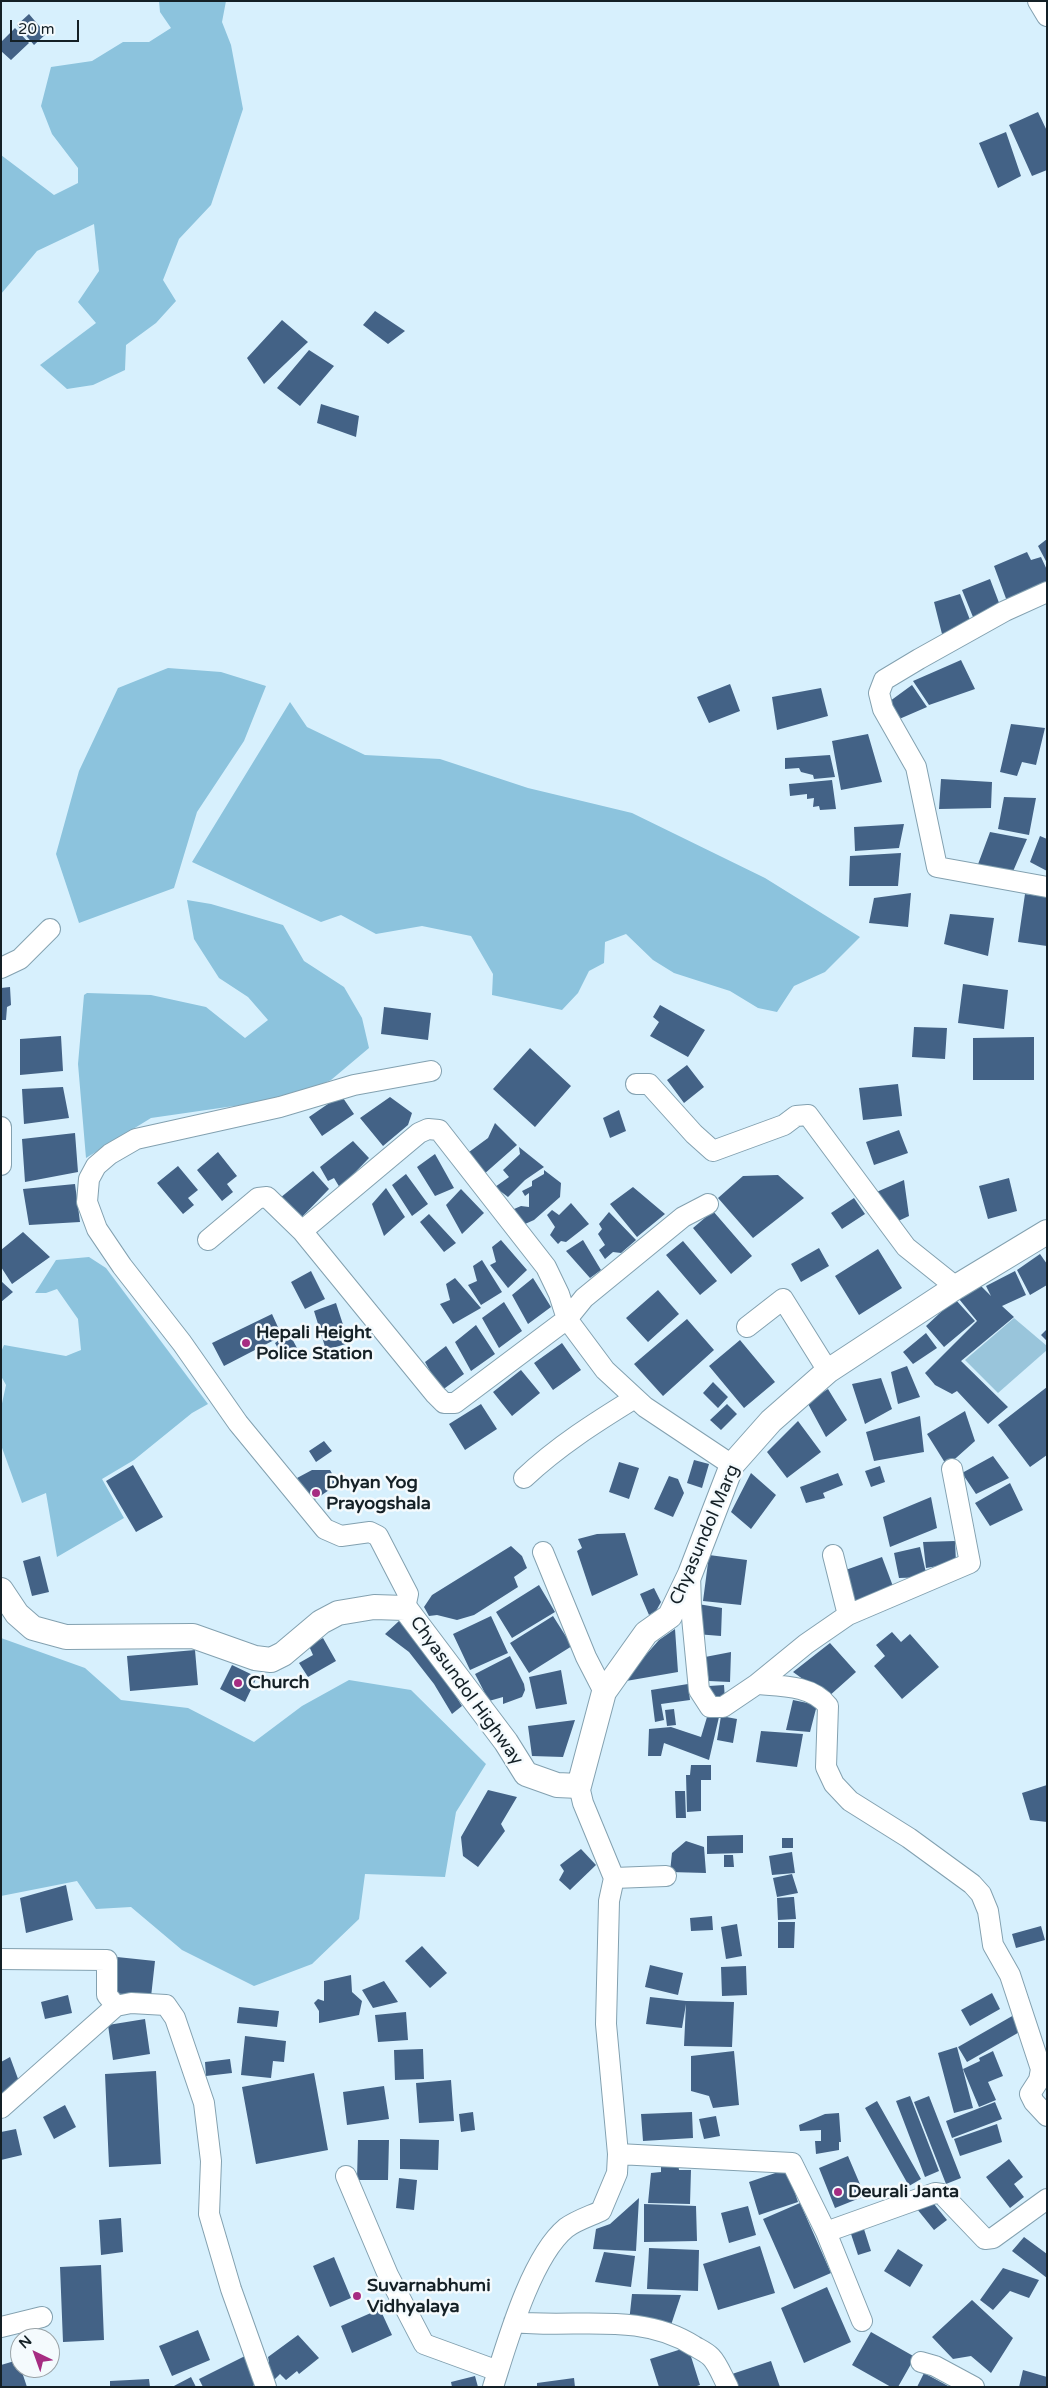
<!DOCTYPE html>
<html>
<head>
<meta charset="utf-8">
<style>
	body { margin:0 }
	#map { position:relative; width:1048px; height:2388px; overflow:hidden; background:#d7f0fd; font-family:"Varela Round",sans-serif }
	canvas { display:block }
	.frame { position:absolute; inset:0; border:2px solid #142026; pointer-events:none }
	.north { position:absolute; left:10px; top:2328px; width:50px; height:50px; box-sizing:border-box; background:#f4fafd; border:1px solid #9aa3a7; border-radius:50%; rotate:318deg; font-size:14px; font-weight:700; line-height:20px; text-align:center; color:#142026 }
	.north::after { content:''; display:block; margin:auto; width:18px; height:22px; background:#a62c82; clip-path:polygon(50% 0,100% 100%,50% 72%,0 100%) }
	.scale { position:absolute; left:10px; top:20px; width:69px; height:22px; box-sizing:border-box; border:2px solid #142026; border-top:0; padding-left:6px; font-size:15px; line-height:18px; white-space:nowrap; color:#142026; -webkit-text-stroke:4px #f4fafd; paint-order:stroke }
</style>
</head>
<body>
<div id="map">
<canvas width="1048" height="2388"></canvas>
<div class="frame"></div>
<div class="north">N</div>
<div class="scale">20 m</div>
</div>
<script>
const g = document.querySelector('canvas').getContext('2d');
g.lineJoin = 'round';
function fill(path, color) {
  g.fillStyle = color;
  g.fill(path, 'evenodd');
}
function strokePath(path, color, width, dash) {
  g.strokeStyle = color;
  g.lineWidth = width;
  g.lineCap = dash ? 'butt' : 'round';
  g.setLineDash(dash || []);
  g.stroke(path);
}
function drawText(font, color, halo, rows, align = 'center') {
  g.font = font + ' "Varela Round",sans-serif';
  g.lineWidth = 5;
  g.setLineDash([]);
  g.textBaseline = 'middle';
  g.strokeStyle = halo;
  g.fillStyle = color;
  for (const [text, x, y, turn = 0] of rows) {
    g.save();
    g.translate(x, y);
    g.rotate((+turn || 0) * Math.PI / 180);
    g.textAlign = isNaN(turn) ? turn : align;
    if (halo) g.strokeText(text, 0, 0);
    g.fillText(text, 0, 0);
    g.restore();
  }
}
fill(new Path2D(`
	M1014,1318l33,28v4l-49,43 -33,-33z`), '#99c5db');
fill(new Path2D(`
	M159,1h67l-4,21 9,23 12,64 -32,96 -32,34 -16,41 13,21 -20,22 -30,22 -1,25 -32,15 -26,4 -27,-24 56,-42 -18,-21 21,-31 -5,-47 -57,27 -36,43v-139l53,40 24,-12v-15l-26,-34 -11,-28 10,-39 41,-6 31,-19h26l22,-14 -11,-16z
	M168,668l53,4 45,14 -22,55 -47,71 -23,76 -95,35 -23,-69 23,-83 39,-83z
	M290,702l17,25 58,28 75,4 88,29 104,25 133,65 95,59 -35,35 -31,14 -17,26 -19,-4 -28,-17 -56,-18 -21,-13 -27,-26 -21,8 -1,21 -15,8 -11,22 -16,17 -70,-15 1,-21 -22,-38 -49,-10 -46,8 -35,-19 -20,7 -129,-60z
	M187,900l24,4 72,21 21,36 40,26 18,31 7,30 -38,32 -52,23 -45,3 -83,12 -65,40 -8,-94 6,-69 3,-2 64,2 55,12 39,31 23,-18 -20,-23 -29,-19 -25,-39z
	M89,1257l17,11 102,136 -16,9 -58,47 -32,19 22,39 -67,39 -11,-64 -24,10 -21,-58v-37l5,-23 -5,-9v-24l3,-7 62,11 15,-6 -3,-31 -21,-30 -11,4h-11l21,-33z
	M1,1638l84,30 36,32 67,8 66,34 48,-36 47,-26 62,10 75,74 -30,48 -11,65 -80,-3 -6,45 -47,45 -58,22 -72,-36 -51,-43 -35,2 -19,-28 -76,15z`), '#8cc3dd');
fill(new Path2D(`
	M29,14l17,20 -12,11 -17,-20z
	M15,28l14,15 -18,17 -10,-9v-9z
	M1038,112l9,19v39l-15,6 -23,-51z
	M1006,132l15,44 -23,12 -19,-45z
	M375,311l30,20 -17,13 -25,-19z
	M282,320l26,22 -44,42 -17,-26z
	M309,350l25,16 -34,40 -23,-18z
	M321,404l38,12 -3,21 -39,-14z
	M1047,539v24l-9,-17z
	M1027,552l4,8 10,-3 6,13v13l-39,21 -14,-38z
	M990,579l11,29 -26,14 -13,-32z
	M960,594l12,31 -29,13 -9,-36z
	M961,660l14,29 -46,16 -16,-24z
	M730,684l10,27 -31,12 -12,-26z
	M912,685l15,22 -30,13 -11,-16z
	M821,688l7,28 -51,14 -5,-33z
	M1011,724l34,4 -9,37 -14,-3 -5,14 -17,-4z
	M868,734l14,48 -41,8 -9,-49z
	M830,755l5,22 -21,2 -1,-4 -12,-3 -2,-4 -14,1v-11z
	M941,779l51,3 -1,26 -52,1z
	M832,780l4,29 -16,1 -1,-4 -6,1 1,-9 -7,1v-5l-17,2 -1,-12z
	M1004,797l32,1 -7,37 -31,-6z
	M904,824l-5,24 -44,3 -1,-24z
	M990,832l37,7 -16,37 -34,-9z
	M1040,836l7,3v32l-17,-9z
	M901,853l-3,33h-49l1,-30z
	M911,893l-3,34 -39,-4 5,-25z
	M1025,894l22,3v49l-29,-4z
	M950,914l44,4 -6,38 -44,-12z
	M963,984l45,6 -4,39 -46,-6z
	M10,987l1,18 -4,2 -1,13h-5v-32z
	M660,1005l45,25 -17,27 -38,-21 9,-14 -6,-5z
	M384,1007l47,6 -3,27 -47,-6z
	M914,1027l33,1 -2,31 -33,-2z
	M61,1036l2,35 -43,4v-36z
	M1034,1037v43h-61v-42z
	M530,1048l41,38 -36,41 -42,-38z
	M687,1065l17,22 -20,16 -17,-23z
	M898,1084l4,32 -39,4 -4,-32z
	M63,1087l6,31 -45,6 -2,-35z
	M341,1095l13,19 -32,22 -13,-19z
	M390,1097l22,16 -4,12 -25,21 -23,-28z
	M619,1110l7,21 -16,7 -7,-20z
	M495,1123l22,22 -34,30 -14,-23 19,-14z
	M899,1130l9,23 -34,12 -8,-23z
	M75,1133l3,39 -53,10 -3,-43z
	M353,1141l16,17 -29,30 -6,-10 -6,3 -8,-14z
	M519,1147l25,20 -19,13 -17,17 -13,-10 14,-10 -6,-7 17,-16z
	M218,1152l19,24 -10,8 6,8 -11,9 -25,-31z
	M435,1154l19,34 -19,8 -18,-29z
	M178,1166l20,24 -10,8 6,7 -11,9 -26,-31z
	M544,1170l17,13 -1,14 -26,23 -9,4 -11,-15 7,-3 8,1v-14l-4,3 -3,-5 10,-5v-5l12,-7z
	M313,1171l16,18 -29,30 -20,-21z
	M406,1174l22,30 -16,12 -20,-31z
	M778,1175l26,23 -51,40 -35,-40 25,-22z
	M1009,1178l8,33 -29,8 -9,-33z
	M904,1180l5,36 -13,6 -24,-28z
	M75,1184l5,38 -51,3 -6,-36z
	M633,1187l32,27 -28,23 -27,-33z
	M386,1188l19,29 -21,19 -12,-32z
	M461,1189l23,24 -22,21 -16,-29z
	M854,1198l11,16 -23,15 -11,-16z
	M571,1203l18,21 -23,18 -5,-1 -3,3 -8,-9 5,-8 -8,-12 5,-5 7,5z
	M713,1211l39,45 -21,18 -38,-46z
	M609,1212l27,28 -15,13 -8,-1 -8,7 -6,-9 6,-5 -7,-11 4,-5 -3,-5z
	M429,1214l27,29 -12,9 -24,-30z
	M23,1232l27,25 -38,27 -11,-17v-17z
	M501,1240l26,30 -19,18 -18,-23 6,-3 -4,-15z
	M583,1240l18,30 -11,8 -24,-27z
	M683,1241l34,40 -17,14 -34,-40z
	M819,1248l10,18 -28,16 -10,-18z
	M878,1249l24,39 -43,27 -24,-39z
	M1040,1254l7,10v21l-17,10 -13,-25z
	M482,1260l20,32 -21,13 -13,-20 9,-4 -4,-15z
	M311,1271l14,28 -20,10 -14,-27z
	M1015,1271l11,24 -24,11 12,11 -53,44 47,46 -20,17 -31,-33 -5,3 -17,-9 -10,-12 52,-52 -18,-22 20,-15 12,12 -5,-10z
	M455,1278l26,30 -28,16 -13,-20 10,-4 -4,-16z
	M533,1278l18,29 -23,17 -16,-29z
	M1,1281l12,11 -12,10z
	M658,1290l21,24 -31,28 -22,-24z
	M955,1299l20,22 -31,26 -18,-21z
	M504,1302l18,29 -23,17 -17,-30z
	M336,1303l13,40 -23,7 -12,-39z
	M272,1314l10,22 -58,30 -12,-23z
	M687,1319l27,31 -51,46 -29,-32z
	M476,1325l19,29 -24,17 -16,-29z
	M1047,1329v12l-6,-6z
	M289,1333l8,15 -14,10 -8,-15z
	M926,1333l11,15 -24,16 -10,-12z
	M740,1340l35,42 -31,26 -35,-42z
	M562,1343l19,27 -28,20 -19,-27z
	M446,1346l18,28 -23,17 -16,-29z
	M907,1366l13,31 -22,7 -7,-32z
	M521,1370l19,23 -28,23 -19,-24z
	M881,1378l11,31 -27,15 -13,-40z
	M713,1382l15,15 -10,11 -15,-15z
	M1047,1387v68l-17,12 -32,-42z
	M828,1389l19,31 -21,17 -19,-35z
	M481,1404l16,25 -32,21 -16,-26z
	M727,1404l10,10 -16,16 -11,-10z
	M965,1411l10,30 -28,25 -20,-32z
	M920,1416l4,36 -50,9 -8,-29z
	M798,1421l23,31 -34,26 -20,-26z
	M324,1441l8,10 -16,11 -7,-11z
	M993,1456l16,22 -33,16 -14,-21z
	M694,1460l15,4 -7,24 -15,-5z
	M619,1462l20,6 -10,31 -20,-7z
	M133,1465l30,52 -27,15 -30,-51z
	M880,1466l5,16 -14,5 -6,-16z
	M312,1470h18l8,14 -25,17 -16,-23z
	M751,1473l25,22 -25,34 -20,-17z
	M838,1473l5,12 -20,8 2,5 -19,5 -6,-16z
	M669,1476l9,3 6,14 -11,24 -19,-8z
	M1010,1483l13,27 -33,16 -15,-23z
	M931,1497l6,31 -47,19 -7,-30z
	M625,1533l13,42 -46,21 -15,-45 5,-3 -4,-9 19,-5z
	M955,1541l1,22 -30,5 -3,-26z
	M511,1546l11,10 5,12 -13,9 4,10 -44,28 -17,5 -20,-5 -8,1 -5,-9 8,-12z
	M920,1547l7,30 -28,1 -5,-25z
	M709,1555l38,5 -6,45 -38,-4z
	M40,1556l9,36 -17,4 -9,-35z
	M882,1557l12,32 -42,17 -12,-34z
	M539,1585l16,27 -43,26 -16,-26z
	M654,1588l7,14 -5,9 -7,4 -9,-21z
	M698,1604l24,4 -1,28 -25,-2z
	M491,1616l17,37 -38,17 -17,-36z
	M553,1616l19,30 -43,27 -19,-30z
	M399,1621l35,41 28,44 -10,8 -18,-30 -25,-32 -24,-18z
	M675,1629l3,43 -52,9 18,-24 15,-17z
	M892,1632l9,10 9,-8 29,33 -37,32 -28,-33 11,-10 -9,-11z
	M323,1638l13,23 -28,16 -9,-14 14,-8 -4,-9z
	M830,1643l26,29 -28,25 -35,-25z
	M195,1650l3,35 -68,6 -3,-35z
	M731,1652l-1,30 -21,-1 -4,-24z
	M510,1656l14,28 1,6 -3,7 -19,7v-7l-14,4 -14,-27z
	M232,1665l25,12 -12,25 -25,-13z
	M561,1670l6,34 -31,5 -7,-32z
	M688,1684l2,16 -29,4 3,16 -9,2 -4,-32z
	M724,1685l1,15 -16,1v-15z
	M793,1700l24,5 -7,27 -24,-2z
	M674,1709l2,16 -9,1 -2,-16z
	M721,1716l16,3 -4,24 -16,-3z
	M707,1717h12l-10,43 -45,-17 -3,13h-13l1,-27 22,-2 30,10z
	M575,1720l-12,37 -31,-1 -4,-30z
	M761,1731l42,3 -6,33 -41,-5z
	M691,1765h20v15h-10v31l-14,1 -1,-37h4z
	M1047,1785v37l-17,-2 -8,-27z
	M488,1790l29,7 -16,27 4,7 -27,36 -15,-11 -2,-19z
	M675,1791h10l1,27h-10z
	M743,1835v18l-36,1v-18z
	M782,1838h11v10h-11z
	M686,1841l18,6 2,26 -36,-1 2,-19z
	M581,1849l15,16 -26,25 -11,-10 5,-9 -4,-6z
	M792,1852l3,21 -23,2 -3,-19z
	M724,1855h9l1,12h-10z
	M792,1874l6,19 -21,4 -4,-19z
	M66,1885l7,35 -47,13 -6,-35z
	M792,1897h2l2,22 -18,1 -1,-22z
	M712,1916l1,14 -22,1 -1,-13z
	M778,1922h17l-1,26h-16z
	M737,1924l5,32 -16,3 -5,-32z
	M1041,1926l4,14 -29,8 -4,-14z
	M422,1946l25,27 -17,15 -25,-27z
	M117,1957l38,4 -4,36 -38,-4z
	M650,1965l33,8 -5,22 -33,-8z
	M746,1966l1,29 -25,1 -1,-29z
	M351,1975l1,17 10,9 -3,14 -40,8v-12l-5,-8 4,-4 6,2v-20z
	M384,1981l14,21 -25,6 -11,-18z
	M992,1993l8,16 -30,17 -9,-16z
	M68,1995l4,18 -27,6 -4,-17z
	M650,1997l36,4 48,1 -2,45 -48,-1 2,-42 -4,24 -36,-4z
	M239,2007l40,4 -2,16 -40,-4z
	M406,2012l2,28 -30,2 -3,-27z
	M1014,2015l9,15 -56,32 -9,-15z
	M145,2019l5,35 -37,6 -5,-35z
	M245,2036l41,5 -2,21 -11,-1 -2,17 -30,-3z
	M957,2047l16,61 -19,5 -16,-60z
	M423,2049l1,30 -29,1 -1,-30z
	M734,2051l5,54 -26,3 -4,-12 -18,-5v-35z
	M993,2051l10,25 -15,6 8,18 -17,7 -16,-38 17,-8 -1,-3z
	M10,2057l11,30 -20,8v-33z
	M230,2059l2,14 -26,3 -1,-14z
	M156,2071l5,93 -52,3 -4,-93z
	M314,2073l14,77 -72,14 -14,-77z
	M451,2080l3,41 -35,2 -3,-40z
	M384,2086l5,33 -42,6 -4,-33z
	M910,2096l29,75 -14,6 -29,-76z
	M929,2096l32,82 -15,6 -32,-82z
	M877,2101l44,78 -12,7 -44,-78z
	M995,2102l7,17 -50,19 -6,-17z
	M65,2105l11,22 -22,12 -11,-22z
	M473,2112l2,18 -14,2 -2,-18z
	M692,2112l1,26 -50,3 -2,-27z
	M839,2113l2,29h-2v8l-23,4 -1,-13h6v-11l-21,1 -1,-6 26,-11z
	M716,2116l4,20 -16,3 -5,-20z
	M997,2124l5,18 -42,14 -6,-17z
	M16,2129l6,26 -21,5v-28z
	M400,2139l39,1 -1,30 -38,-1z
	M358,2140h31l-1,40h-31z
	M848,2156l17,40 -30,12 -16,-40z
	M1009,2159l14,18 -9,7 10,13 -14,11 -24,-31z
	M661,2162h17l1,8h12l-1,34 -42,-1 3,-30 10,-1z
	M787,2169l11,33 -39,13 -10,-33z
	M399,2178l18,2 -3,30 -18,-2z
	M639,2198l-3,53 -43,-2 3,-20 14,-5z
	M930,2199l17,21 -13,10 -17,-21z
	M800,2203l31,70 -37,16 -31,-70z
	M644,2204l52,2 1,35 -53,1z
	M748,2206l8,29 -27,8 -8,-30z
	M121,2218l2,34 -22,3 -2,-35z
	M863,2226l8,25 -13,4 -8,-24z
	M1024,2237l23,17v24l-35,-27z
	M760,2246l15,47 -57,17 -15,-46z
	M649,2248l50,2 -1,41 -51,-2z
	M898,2249l25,16 -13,22 -26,-16z
	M604,2252l31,4 -4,31 -36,-5z
	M334,2257l17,41 -21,9 -17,-41z
	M101,2265l3,75 -41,2 -3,-75z
	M1003,2268l36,12 -10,18 -19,-7 -17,19 -13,-10z
	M827,2287l24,55 -47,21 -23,-55z
	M632,2294l49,1 -11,33 -41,-6z
	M972,2300l41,38 -22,35 -20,-17 -18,3 -21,-22z
	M380,2309l12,26 -40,18 -11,-27z
	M198,2330l12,30 -38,16 -13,-30z
	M871,2332l44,25 -17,30h-7l-39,-22z
	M298,2335l21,23 -20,16 -2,-3 -11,9 -6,-6 -9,9 -6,-15 4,-6 -1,-5z
	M688,2347l12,38 -6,2h-35l-9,-28z
	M247,2355l13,27 -9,5h-48l-4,-8z
	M18,2360l9,27h-26v-22z
	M771,2361l9,26h-43l-5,-13z
	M1023,2370l24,7v10h-28z
	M924,2373l26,14h-33z
	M475,2376l3,11h-26l-1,-5z
	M191,2377l5,10h-24z
	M574,2378l1,9h-38v-4z
	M149,2379l1,8h-40v-6z`), '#436286');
const minor = new Path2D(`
	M1038,1l9,15
	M1047,592l-42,19 -86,48 -35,21 -5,13 4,16 33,58 21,100 110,20
	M1,968l19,-9 30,-30
	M636,1084h13l45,50 19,17 71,-26 12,-9 12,-1 98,132 50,40
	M1,1127v38
	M708,1204l-25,13 -99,81 -17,21 38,51 40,37 87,58
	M208,1240l50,-42 9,-1 35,34 133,163 9,9h11l112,-84 -8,-25 -13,-27 -107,-137 -11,-1 -9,4 -117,98
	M747,1327l36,-28 45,72
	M524,1478c34,-32 72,-56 111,-80
	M543,1552l43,105 18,35
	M690,1574l1,33 8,83 11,17h13l34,-23c24,2 55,1 71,22l-2,61 8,17 16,17 59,37 63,46 9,10 7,17 5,34 17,30 31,94 -2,11 -9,14 4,8 13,14
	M405,1608l3,-14 -30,-58 -8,-4 -29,4 -16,-7 -87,-106 -56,-80 -60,-77 -25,-37 -10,-27 2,-23 7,-13 14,-12 26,-15 144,-32 74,-22 77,-14
	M848,1615l122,-52 -18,-94
	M757,1684l49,-40 42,-29 -15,-60
	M614,1878l52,-2
	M1,1959l106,1v35l9,11
	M1,2108l115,-102 15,-3 35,2 9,13 29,85 7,58 -2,53 22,75 35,98
	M618,2154l174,9 34,69 36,89
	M346,2176l42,99 36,69 74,27
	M826,2232l109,-39 7,1 43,45 8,-1 54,-39
	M514,2322c60,7 126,-11 180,24 5,3 12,6 17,11 7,7 12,21 17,30
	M1,2327l41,-10
	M921,2362l14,4 39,21
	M493,2387c14,-44 38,-130 73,-159 9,-7 24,-12 35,-17l16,-38 1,-19 -12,-130 3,-123 5,-23 -31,-75 -4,-17`);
const tertiary = new Path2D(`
	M1,1590l16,24 16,14 33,9 127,-1 62,22 16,2 12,-6 38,-32 17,-9 36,-6 31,1 101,134 20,32 31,11 22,1 25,-94 42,-59 24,-17 20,-42 42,-109 39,-44 57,-50 128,-84 91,-55`);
strokePath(minor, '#83a1b0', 22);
strokePath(tertiary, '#83a1b0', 26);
strokePath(minor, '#fff', 20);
strokePath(tertiary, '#fff', 24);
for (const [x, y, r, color] of [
	[246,1343,5,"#a62c82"],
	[316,1493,5,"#a62c82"],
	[238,1683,5,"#a62c82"],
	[838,2192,5,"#a62c82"],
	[357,2296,5,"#a62c82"]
]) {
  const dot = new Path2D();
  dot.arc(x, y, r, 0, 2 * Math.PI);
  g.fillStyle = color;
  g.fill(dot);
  strokePath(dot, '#f4fafd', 2);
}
drawText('bold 18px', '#142026', '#f4fafd', [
	["Hepali Height",256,1333],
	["Police Station",256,1354],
	["Dhyan Yog",326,1483],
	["Prayogshala",326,1504],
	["Church",248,1683],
	["Deurali Janta",848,2192],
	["Suvarnabhumi",367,2286],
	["Vidhyalaya",367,2307]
], 'left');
drawText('18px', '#142026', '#f4fafd', [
	["Chyasundol Marg",705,1535,-67],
	["Chyasundol Highway",466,1691,54]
]);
</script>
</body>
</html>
